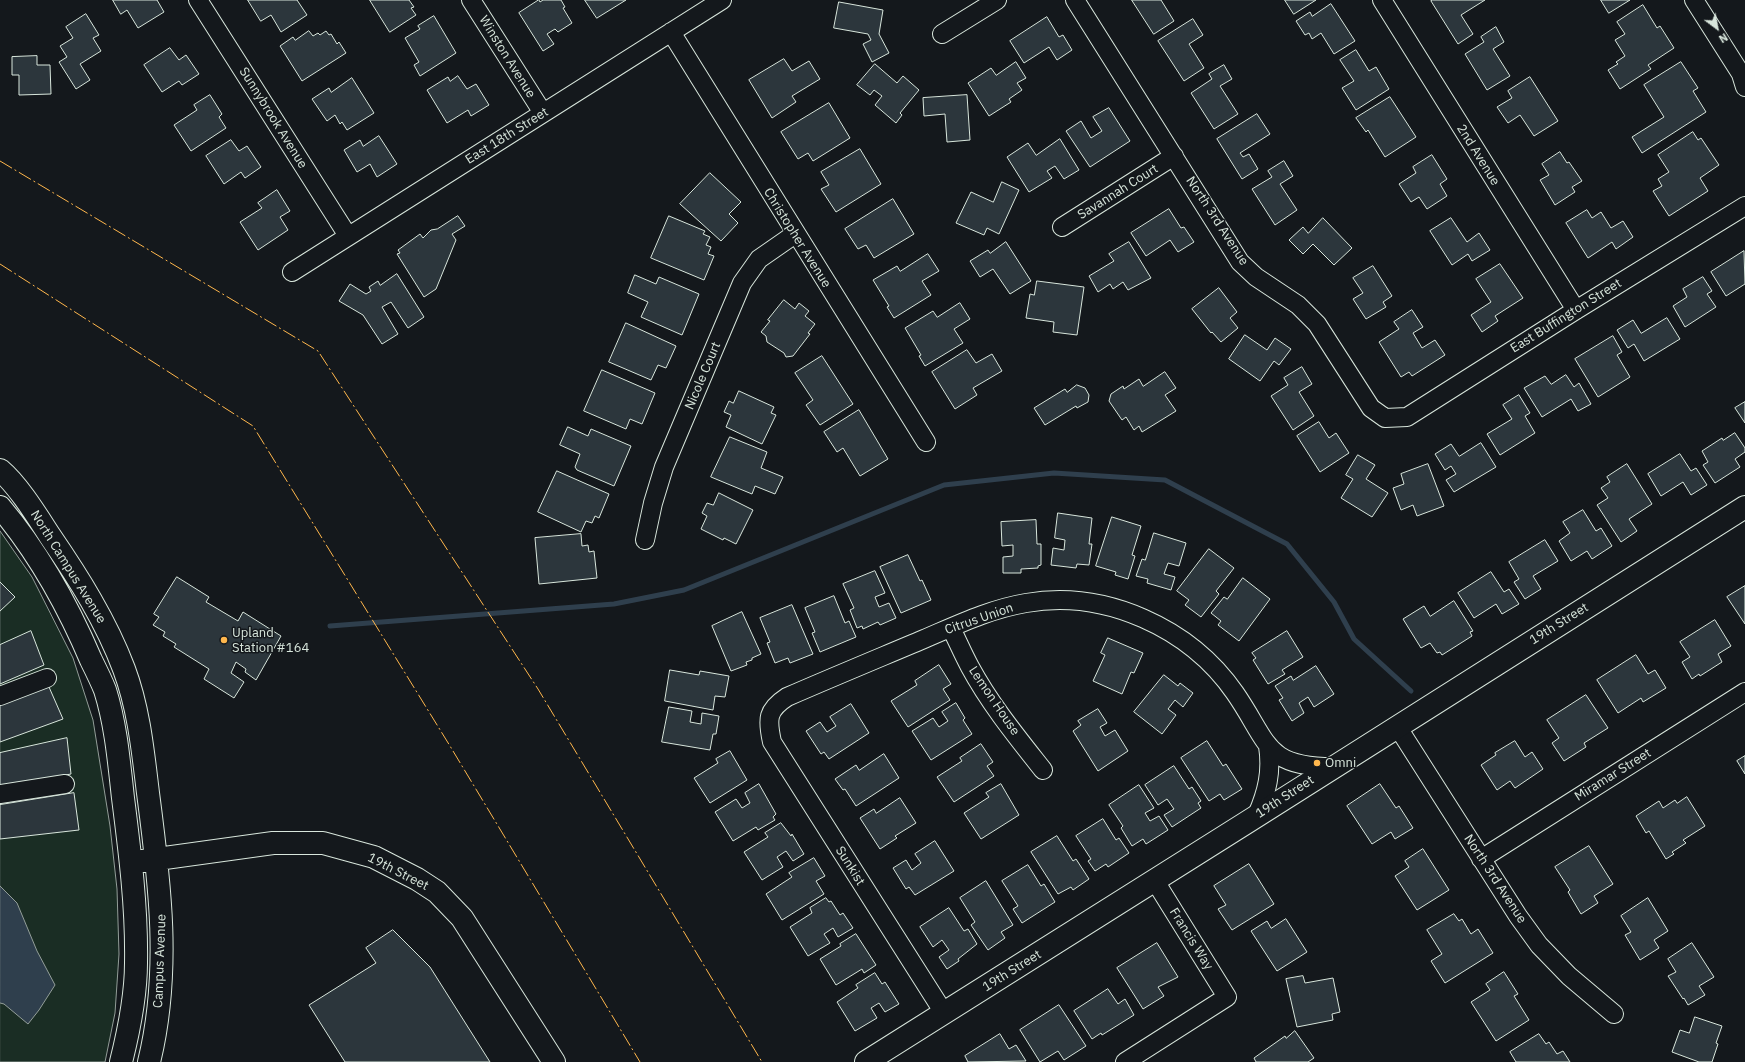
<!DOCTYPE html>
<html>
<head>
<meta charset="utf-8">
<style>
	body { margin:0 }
	#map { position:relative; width:1745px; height:1062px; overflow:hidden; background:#14181c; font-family:"IBM Plex Sans",sans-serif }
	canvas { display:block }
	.north { position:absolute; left:1697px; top:8px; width:40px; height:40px; -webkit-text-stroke:3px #14181c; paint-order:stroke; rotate:148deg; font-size:11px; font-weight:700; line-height:16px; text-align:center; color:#d8e6dc }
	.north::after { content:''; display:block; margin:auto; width:14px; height:18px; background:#d8e6dc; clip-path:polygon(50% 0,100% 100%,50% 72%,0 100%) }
</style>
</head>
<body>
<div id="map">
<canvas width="1745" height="1062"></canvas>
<div class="north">N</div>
</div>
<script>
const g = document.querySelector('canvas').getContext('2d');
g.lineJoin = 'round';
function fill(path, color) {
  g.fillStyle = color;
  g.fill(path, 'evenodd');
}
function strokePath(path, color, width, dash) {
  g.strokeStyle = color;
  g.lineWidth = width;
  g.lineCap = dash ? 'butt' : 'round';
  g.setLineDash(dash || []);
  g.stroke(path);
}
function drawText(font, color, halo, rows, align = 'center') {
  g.font = font + ' "IBM Plex Sans",sans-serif';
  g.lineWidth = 3;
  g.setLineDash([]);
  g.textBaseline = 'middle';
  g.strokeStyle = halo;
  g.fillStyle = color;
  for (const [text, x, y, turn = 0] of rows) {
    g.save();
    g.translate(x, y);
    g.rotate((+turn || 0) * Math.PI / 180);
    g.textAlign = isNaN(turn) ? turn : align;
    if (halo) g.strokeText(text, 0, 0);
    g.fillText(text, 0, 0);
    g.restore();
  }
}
const green = new Path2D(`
	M0,531l32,46 41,81 20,62 17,106 7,63 2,65 -4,59 -10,49h-105z`);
fill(green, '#1a2d24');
strokePath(green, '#939e99', 1);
const water = new Path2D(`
	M0,886l17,17 20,48 18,34 -16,25 -11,14 -24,-20 -4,-1z`);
fill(water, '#2f3f4d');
strokePath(water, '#939e99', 1);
strokePath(new Path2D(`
	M330,626l284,-22 70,-14 260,-105 110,-12 111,7 122,64 47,58 20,37 57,52`), '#2f3f4d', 5);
const building = new Path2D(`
	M113,0h44l7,12 -26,16 -11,-18 -6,4z
	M248,0h49l10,15 -26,17 -10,-17 -10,6z
	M370,0h39l5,7 -3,1 5,7 -26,17z
	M539,0l1,2 3,-2h18l4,7 -2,1 9,15 -14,9 -3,-3 -8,5 7,10 -11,7 -24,-38z
	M585,0h41l-29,18z
	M1132,0h29l13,21 -20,13z
	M1285,0h31l-22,14z
	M1433,0h52l-24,15 12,19 -15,10 -27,-43z
	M1601,0h29l-21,13z
	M839,2l44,8 -4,24 10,19 -17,9 -9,-18 8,-4 -3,-6 -34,-6z
	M1331,4l24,37 -21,13 -13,-21 -9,6 -3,-6 -4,2 -9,-14 14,-9 2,4z
	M1643,5l14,23 3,-2 14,22 -26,17 3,4 -31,20 -12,-19 10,-6 -2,-2 9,-6 -10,-16 10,-6 -8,-12z
	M86,14l13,21 -6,3 8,13 -21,13 10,16 -14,9 -17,-27 8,-5 -7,-11 13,-8 -7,-11z
	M434,16l22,37 -36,23 -6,-11 5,-3 -14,-24 15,-9 -2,-3z
	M1047,17l12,20 4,-2 9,15 -15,10 -8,-13 -25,16 -14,-22z
	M1193,19l10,16 -14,9 15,24 -20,13 -26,-40z
	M1496,27l8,15 -11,7 17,27 -23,14 -22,-36 19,-12 -3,-5z
	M309,31l4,5 5,-3 2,2 6,-4 3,4 2,-1 6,10 2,-2 7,11 -44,28 -22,-35 13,-9 2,3z
	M170,48l9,12 7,-5 13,19 -17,11 -3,-4 -17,11 -18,-27z
	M1356,50l13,21 7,-4 13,22 -33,21 -14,-22 12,-7 -14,-21z
	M37,56v9h13l1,29 -32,1v-20h-7v-18z
	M784,59l8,12 17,-10 11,18 -28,17 4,6 -24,16 -23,-38z
	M1016,62l10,16 -9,5 5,7 -13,9 2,3 -22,14 -21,-33 23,-15 5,7z
	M1681,62l17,26 -5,3 13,21 -64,41 -10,-16 32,-20 -20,-32z
	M875,64l22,19 6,-7 16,14 -19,23 2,2 -6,8 -21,-18 7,-9 -8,-6 -4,5 -13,-10z
	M1224,65l8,14 -12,7 18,28 -24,15 -23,-36 21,-14 -3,-5z
	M458,76l9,13 9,-5 13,21 -18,11 -3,-6 -21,13 -20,-33 21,-13 2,4z
	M1530,77l28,44 -24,15 -14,-21 -12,8 -11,-16 15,-9 -4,-7z
	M352,78l22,35 -27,17 -5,-8 -2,2 -5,-9 -8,6 -15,-22 17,-11 2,4z
	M210,95l12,19 -3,3 7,11 -35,23 -17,-26 23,-15 -3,-5z
	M967,95l3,45 -23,2 -2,-28 -21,2 -1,-18z
	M1390,97l26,40 -31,20 -17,-27 -2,2 -10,-14z
	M829,103l21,35 -37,23 -5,-8 -10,6 -17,-27z
	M1109,108l21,33 -40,26 -24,-36 15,-10 10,17 11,-7 -9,-14z
	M1257,114l13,20 -30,19 3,4 6,-3 9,15 -16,10 -25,-40z
	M1693,132l5,8 3,-2 18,27 -19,13 8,13 -39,25 -16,-25 9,-5 -4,-7 11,-7 -11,-17z
	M379,136l18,28 -20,13 -7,-13 -13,8 -13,-22 16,-10 3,6z
	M1060,139l19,31 -15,9 -9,-13 -8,5 5,7 -23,14 -22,-35 21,-14 8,12z
	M231,140l8,11 8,-5 14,21 -16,11 -4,-6 -17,12 -18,-28z
	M860,149l21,35 -45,28 -15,-23 8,-4 -8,-13z
	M1560,152l7,11 2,-1 13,19 -10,6 3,5 -20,13 -15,-25 9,-5 -7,-11z
	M1432,155l15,24 -7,5 7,12 -20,13 -8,-12 -8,5 -12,-18 17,-11 -3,-6z
	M1284,161l9,15 -13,8 17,26 -22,15 -23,-36 20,-12 -4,-6z
	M710,173l31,29 -12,12 9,9 -17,18 -41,-37z
	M1002,182l17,8 -20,44 -12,-6 -3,7 -28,-12 15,-31 22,10z
	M277,190l13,21 -10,6 8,13 -30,20 -18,-28 22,-14 -4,-5z
	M893,199l21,35 -40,24 -8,-13 -8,4 -13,-20z
	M1169,209l12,19 3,-1 10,15 -16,10 -8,-12 -24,16 -15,-23z
	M1587,210l5,8 9,-6 10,16 12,-7 10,16 -17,12 -4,-7 -24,16 -22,-35z
	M458,216l7,10 -13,8 4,6 -20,49 -12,8 -27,-43 3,-1 -2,-3 22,-16 3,4 8,-8 6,-1z
	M669,216l36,15 -2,3 7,3 -4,8 5,2 -3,7 6,2 -10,24 -53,-22z
	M1323,218l29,30 -18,17 -21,-21 -10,10 -14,-14 14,-13 5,6z
	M1451,218l16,24 12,-9 11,17 -18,11 -4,-7 -16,11 -22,-34z
	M1006,242l25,39 -21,13 -17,-25 -13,8 -10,-16 18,-11 2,3z
	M1129,242l22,36 -23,12 -5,-8 -10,7 -3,-5 -12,8 -9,-16 25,-15 -5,-7z
	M1744,251l1,33 -19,12 -15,-24z
	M928,254l11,17 -17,10 9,14 -37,23 -7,-11 2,-1 -16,-26 24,-14 3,5z
	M1500,264l23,34 -28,18 3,5 -16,11 -11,-17 20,-13 -15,-23z
	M1373,266l19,30 -9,6 3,5 -20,12 -13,-20 10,-6 -10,-15z
	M397,274l27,43 -16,11 -17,-26 -9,5 16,27 -16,10 -19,-29 -24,-14 11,-17 16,10 5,-3 -2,-4 9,-6 2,4z
	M635,275l21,9 3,-7 40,17 -17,41 -41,-18 7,-15 -20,-9z
	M1703,277l9,14 -5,3 9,13 -31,20 -12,-21 14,-9 -4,-8z
	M1037,281l47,6 -7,48 -24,-3 1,-10 -28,-4 4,-24 4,1z
	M1219,288l18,24 -7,6 8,10 -17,14 -9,-10 -1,1 -19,-24z
	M784,300l11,9 4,-6 10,8 -4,5 10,8 -7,9 2,1 -17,22 -7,1 -2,-4 -17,-11 -1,-6 -5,-4 9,-11 -2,-1z
	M960,303l10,16 -16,10 9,14 -38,23 -6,-10 2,-1 -16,-27 28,-17 4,6z
	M1412,310l11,17 -10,6 9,15 13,-8 10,15 -33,21 -3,-4 -8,5 -22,-35 20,-13 -5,-7z
	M1667,318l13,21 -36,22 -10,-17 -6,4 -11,-18 16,-10 8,13z
	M626,323l50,23 -10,22 -8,-3 -7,15 -42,-18z
	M1245,335l22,15 8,-12 16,11 -12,16 -5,-4 -14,20 -31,-22z
	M1613,336l9,16 -5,3 13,22 -32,20 -23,-38z
	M967,350l9,13 16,-9 10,17 -29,17 4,7 -22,14 -23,-37z
	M822,356l31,48 -33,21 -14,-20 7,-5 -18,-27z
	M1302,367l10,17 -13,8 15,24 -21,14 -22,-34 17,-11 -4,-7z
	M602,370l53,23 -13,31 -12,-5 -4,10 -42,-18z
	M1165,372l11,16 -11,7 11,16 -34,21 -3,-6 -5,4 -8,-13 -4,3 -13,-19 2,-7 12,-8 1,3 15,-10 4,7z
	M1566,375l8,12 5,-4 12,21 -13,7 -7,-12 -29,18 -18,-29 21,-12 6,8z
	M1077,385l8,3 4,7 -1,7 -11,6 -1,-2 -31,19 -11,-17 31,-19 2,3z
	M739,391l35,16 -3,6 5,2 -14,29 -36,-17 5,-12 -7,-3 5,-11 4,2z
	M1519,395l11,18 -5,3 10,17 -35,22 -13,-21 25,-15 -9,-14z
	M1745,402v21l-10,-15z
	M859,410l29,49 -28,17 -17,-28 -6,4 -13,-20z
	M1319,422l10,16 7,-5 13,20 -29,19 -23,-36z
	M568,427l20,9 3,-7 40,17 -17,40 -37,-16 -2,-3 5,-13 -20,-9z
	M1735,433l10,15v4l-10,7 5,8 -25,16 -12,-18 5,-3 -6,-11 20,-13 1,2z
	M730,437l37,15 -6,16 22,9 -8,17 -20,-8 -3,8 -41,-17z
	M1481,443l15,24 -42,25 -8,-12 10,-6 -5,-8 -6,4 -10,-16 16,-10 8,12z
	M1680,454l11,17 5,-3 11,17 -16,10 -8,-13 -22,14 -13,-22z
	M1358,455l17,10 -9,14 22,14 -16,24 -31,-19 12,-19 -7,-4z
	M1428,464l16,42 -27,10 -4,-11 -12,5 -8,-22 11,-4 -3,-10z
	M1627,464l25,40 -23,15 8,12 -16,11 -24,-37 11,-7 -7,-10 9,-6 -3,-5z
	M557,471l52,23 -10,24 -4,-2 -3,7 -6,-2 -5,11 -43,-20z
	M719,493l34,17 -17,34 -12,-6 -1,2 -22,-11 6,-13 -5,-3 5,-10 6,2z
	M1583,510l13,21 5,-3 11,18 -20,13 -5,-8 -16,10 -12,-20 11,-8 -7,-11z
	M1058,513l34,5 -3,26h3l-3,21 -12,-1 -1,4 -25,-3 2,-17 11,2 1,-10 -10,-2z
	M1112,517l29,9 -9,29 3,1 -7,23 -13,-4 1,-3 -20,-6z
	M1036,520l1,24h4v21l-3,1v2l-17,1v4h-18v-16l10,-1v-11l-11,1 -1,-24z
	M1154,533l32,10 -7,23 -11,-3 -4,11 11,3 -4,13 -24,-7 1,-4 -12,-3 6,-17 3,1z
	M581,534l1,12 6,-1 1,7 5,-1 3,27 -58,6 -4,-46z
	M1545,540l13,21 -25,15 8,13 -16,10 -11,-17 5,-3 -10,-17z
	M1209,549l25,19 -18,23 3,3 -18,23 -16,-12 4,-5 -12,-9z
	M908,555l12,26 2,-1 9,20 -30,13 -21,-46z
	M875,571l10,22 -10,4 4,10 10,-4 7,15 -16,7 -2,-3 -15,7 -1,-3 -5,2 -7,-18 4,-2 -11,-24z
	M1491,572l13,20 5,-3 10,15 -17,10 -6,-10 -22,14 -16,-25z
	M177,577l32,20 -3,5 32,19 5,-9 38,24 -25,44 -11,-8 1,-3 -10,-7 -5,11 13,9 -10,16 -30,-19 5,-10 -35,-22 2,-3 -13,-8 2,-4 -12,-7 6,-8 -5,-3z
	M1243,578l27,21 -31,42 -21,-16 3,-4 -10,-8 13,-16 3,2z
	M0,582l15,15 -15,14z
	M1745,586v38l-18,-27z
	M834,596l11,27 4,-2 7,16 -36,15 -8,-19 3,-1 -10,-24z
	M1454,601l19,30 -3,1 2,4 -30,19 -2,-3 -3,1 -7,-10 -9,5 -18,-29 21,-13 6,10z
	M792,605l21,49 -23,9 -2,-5 -13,5 -8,-20 3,-1 -10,-24z
	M742,612l19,42 -9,4v2l-6,2 1,3 -16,6 -19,-45z
	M1715,620l16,26 -13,8 4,8 -22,14 -1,-2 -7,5 -10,-17 8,-5 -10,-15z
	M31,631l13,34 -44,19v-39z
	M1287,631l16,26 -21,13 3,4 -17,10 -15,-24 3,-2 -4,-5z
	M1108,638l35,15 -9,20 -3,-1 -9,22 -29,-13 12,-26 -4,-2z
	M1636,655l12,19 7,-4 11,18 -23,14 -2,-4 -23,15 -21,-33z
	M939,665l12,19 -8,5 7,11 -42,27 -17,-26 26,-16 -2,-4z
	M1316,666l18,28 -20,13 -6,-10 -9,6 5,10 -12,8 -13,-21 4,-2 -8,-12 16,-10 2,4z
	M670,670l29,5 1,-4 29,5 -4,21 -10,-1 -2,14 -48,-9z
	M1164,675l14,11 2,-3 13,10 -10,14 -8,-7 -7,9 8,6 -14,19 -28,-22z
	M49,687l14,32 -63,23v-37z
	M1586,695l22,33 -24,15 2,4 -22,14 -12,-18 7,-5 -12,-18z
	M956,703l9,15 -2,2 9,14 -41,26 -19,-29 21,-13 6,9 9,-6 -6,-9z
	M851,704l18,29 -40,26 -5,-7 -3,2 -15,-23 14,-9 7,10 9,-6 -6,-9z
	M669,707l23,4 -2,11 11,2 1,-11 17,3 -3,18h-3l-3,16 -48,-8z
	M1098,709l9,14 -7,4 5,9 10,-6 13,21 -30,20 -25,-40 8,-6 -3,-4z
	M67,738l4,36 -71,13v-34z
	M1207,741l16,25 3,-2 16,25 -18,11 -4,-6 -11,7 -28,-43z
	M1515,741l10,16 7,-5 11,17 -28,19 -5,-7 -13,9 -16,-25 15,-10 -1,-2z
	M981,744l12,18 -6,4 7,10 -40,26 -17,-25 25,-16 -2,-3z
	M730,751l17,29 -37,23 -16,-25 24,-15 -2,-4z
	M884,754l15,24 -43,28 -11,-17 -2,1 -8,-11 21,-14 3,5z
	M1745,756v18l-8,-13z
	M1174,766l15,23 3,-2 9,14 -3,2 3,5 -29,19 -8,-12 10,-6 -7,-10 -9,6 -13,-20z
	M759,784l17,30 -3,3 2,3 -17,10 -2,-3 -23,14 -18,-29 21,-13 6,9 8,-5 -5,-10z
	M1001,784l18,31 -38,24 -17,-26 25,-16 -3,-4z
	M1380,784l16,24 3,-2 14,22 -18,11 -4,-7 -19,12 -25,-38z
	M1139,785l15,23 -9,5 5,8 9,-5 9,14 -22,14 -3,-5 -11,7 -11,-18 2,-2 -14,-21z
	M74,793l5,37 -79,9v-34z
	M1687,797l18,29 -22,14 3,3 -14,9 2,2 -8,5 -17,-28 -3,2 -10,-17 23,-15 4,7 12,-8 2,3z
	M900,798l16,25 -21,13 2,2 -17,11 -20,-31 14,-9 2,4z
	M1103,819l13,21 3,-2 10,15 -21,14 -2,-3 -11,7 -7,-10 3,-2 -15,-23z
	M781,823l10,13 1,-2 12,20 -11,7 -7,-10 -9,6 6,10 -21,13 -18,-28 24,-15 -3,-4z
	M1057,836l16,25 3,-2 13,20 -16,11 -2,-3 -13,7 -27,-42z
	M935,841l19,30 -39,24 -6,-8 -3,2 -13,-21 13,-8 6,10 9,-7 -6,-9z
	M1589,846l24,38 -19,12 4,7 -17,11 -13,-22 2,-2 -15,-23z
	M1423,849l26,41 -32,20 -22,-34 14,-9 -4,-6z
	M814,858l11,18 -9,5 8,13 -42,26 -16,-26 26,-17 -3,-4z
	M1249,864l25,40 -42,26 -14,-21 8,-4 -12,-19z
	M1028,865l13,21 3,-2 11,18 -33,21 -9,-14 5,-3 -16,-25z
	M986,881l27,44 -12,7 4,6 -17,12 -17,-25 4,-3 -15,-24z
	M826,898l3,4 2,-1 9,14 3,-2 10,15 -15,9 -5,-9 -9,6 6,9 -22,13 -18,-29 22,-14 -2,-5z
	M1648,898l20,33 -14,9 5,8 -19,12 -15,-25 6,-3 -10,-16z
	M949,908l15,23 4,-2 9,15 -19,15 1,2 -12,8 -8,-12 10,-7 -7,-10 -9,7 -13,-20z
	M1454,914l5,7 3,-2 9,15 7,-5 15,24 -48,30 -14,-22 11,-7 -15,-24z
	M1286,919l21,33 -30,19 -26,-40 16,-10 4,7z
	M393,930l37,37 60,95h-145l-36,-57 67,-42 -10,-15z
	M856,934l20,31 -12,8 -2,-4 -26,16 -16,-26 21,-13 -1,-2z
	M1157,943l21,34 -20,10 6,9 -21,13 -26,-41z
	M1692,943l22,34 -15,9 6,9 -17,10 -4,-7 -1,1 -15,-23 8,-4 -8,-13z
	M1504,972l14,22 -4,2 15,24 -33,21 -25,-39 19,-12 -4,-6z
	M875,973l7,11 3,-2 14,22 -14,8 -6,-9 -8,5 6,10 -22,13 -18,-29 21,-14 -2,-3z
	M1303,976l2,7 28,-5 7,34 -8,2 1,6 -36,7 -11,-48z
	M1108,989l10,15 7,-5 9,16 -32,20 -1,-2 -9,6 -18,-28z
	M1059,1005l27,41 -22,14 -6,-9 -18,11 -20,-32z
	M1695,1017l27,9 -6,17 2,1 -6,18h-13l-27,-10 8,-22 9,3z
	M1295,1031l19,27 -6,4h-52l-2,-4 31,-22 1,2z
	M1000,1034l9,15 7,-4 10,16 -58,1 -3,-6z
	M1539,1034l7,10 3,-2 8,12 6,-3 7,11h-54l-6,-10z`);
fill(building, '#2c363c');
strokePath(building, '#d8e6dc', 1);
const minor = new Path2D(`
	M198,0l150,236
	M471,0l72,113
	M1075,0l165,262 16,15 42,28 19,19 54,84 14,10 22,-1 169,-107 169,-104
	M1382,0l194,310
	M1694,0l47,74 4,13
	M671,32l255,410
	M942,34l55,-34
	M1062,227l112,-71
	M292,272l430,-272
	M645,540l8,-37 11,-36 78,-184 17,-24 36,-25
	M951,628c6,12 12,26 19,39 20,37 47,70 73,103
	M0,696l47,-18
	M1397,726l121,190 21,29 30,31 45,38
	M0,794l65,-10
	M1257,815c10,-23 15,-43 11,-69
	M1481,859l264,-167
	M944,1013l-172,-271c-5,-23 -5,-32 15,-45 46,-20 92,-39 137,-58 33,-14 66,-30 102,-36 79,-14 164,25 209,90 34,49 29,74 98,74
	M1125,1062l102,-65 -72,-116`);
const major = new Path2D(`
	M0,470c18,15 37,46 50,66 28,41 56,85 74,133 15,40 19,83 24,124 12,91 23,179 1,269
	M0,507c38,45 68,99 91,153 5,10 10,20 14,30 11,35 14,72 18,108 7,55 14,110 13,165 0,34 -7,67 -15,99
	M143,861l130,-18h50l51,14 43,22 20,13 25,26 92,144
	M866,1062c294,-183 586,-371 879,-555`);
strokePath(minor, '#d8e6dc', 20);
strokePath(major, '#d8e6dc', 24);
strokePath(minor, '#14181c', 18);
strokePath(major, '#14181c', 22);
strokePath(new Path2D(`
	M0,161l318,190 220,338 224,373
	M0,264l253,162 197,320 190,316`), '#ffb74d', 1, [14, 3, 2, 3]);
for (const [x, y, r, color] of [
	[224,640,4,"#ffb74d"],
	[1317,763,4,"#ffb74d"]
]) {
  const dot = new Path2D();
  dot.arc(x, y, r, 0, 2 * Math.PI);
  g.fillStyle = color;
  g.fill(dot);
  strokePath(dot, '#14181c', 1.5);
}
drawText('13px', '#d8e6dc', '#14181c', [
	["Winston Avenue",507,57,58],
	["Sunnybrook Avenue",273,118,58],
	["East 18th Street",507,136,-32],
	["2nd Avenue",1478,155,58],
	["Savannah Court",1118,192,-32],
	["North 3rd Avenue",1217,221,57],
	["Christopher Avenue",797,238,58],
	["East Buffington Street",1566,316,-32],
	["Nicole Court",703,376,-67],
	["North Campus Avenue",68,567,58],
	["Citrus Union",979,619,-19],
	["19th Street",1559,624,-32],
	["Lemon House",994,701,56],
	["Miramar Street",1613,775,-32],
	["19th Street",1285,797,-33],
	["Sunkist",850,866,58],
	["19th Street",398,872,27],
	["North 3rd Avenue",1495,879,57],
	["Francis Way",1191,939,58],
	["Campus Avenue",160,961,-88],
	["19th Street",1012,971,-32]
]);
drawText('13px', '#d8e6dc', '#14181c', [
	["Upland",232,633],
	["Station #164",232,648],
	["Omni",1325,763]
], 'left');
</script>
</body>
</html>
